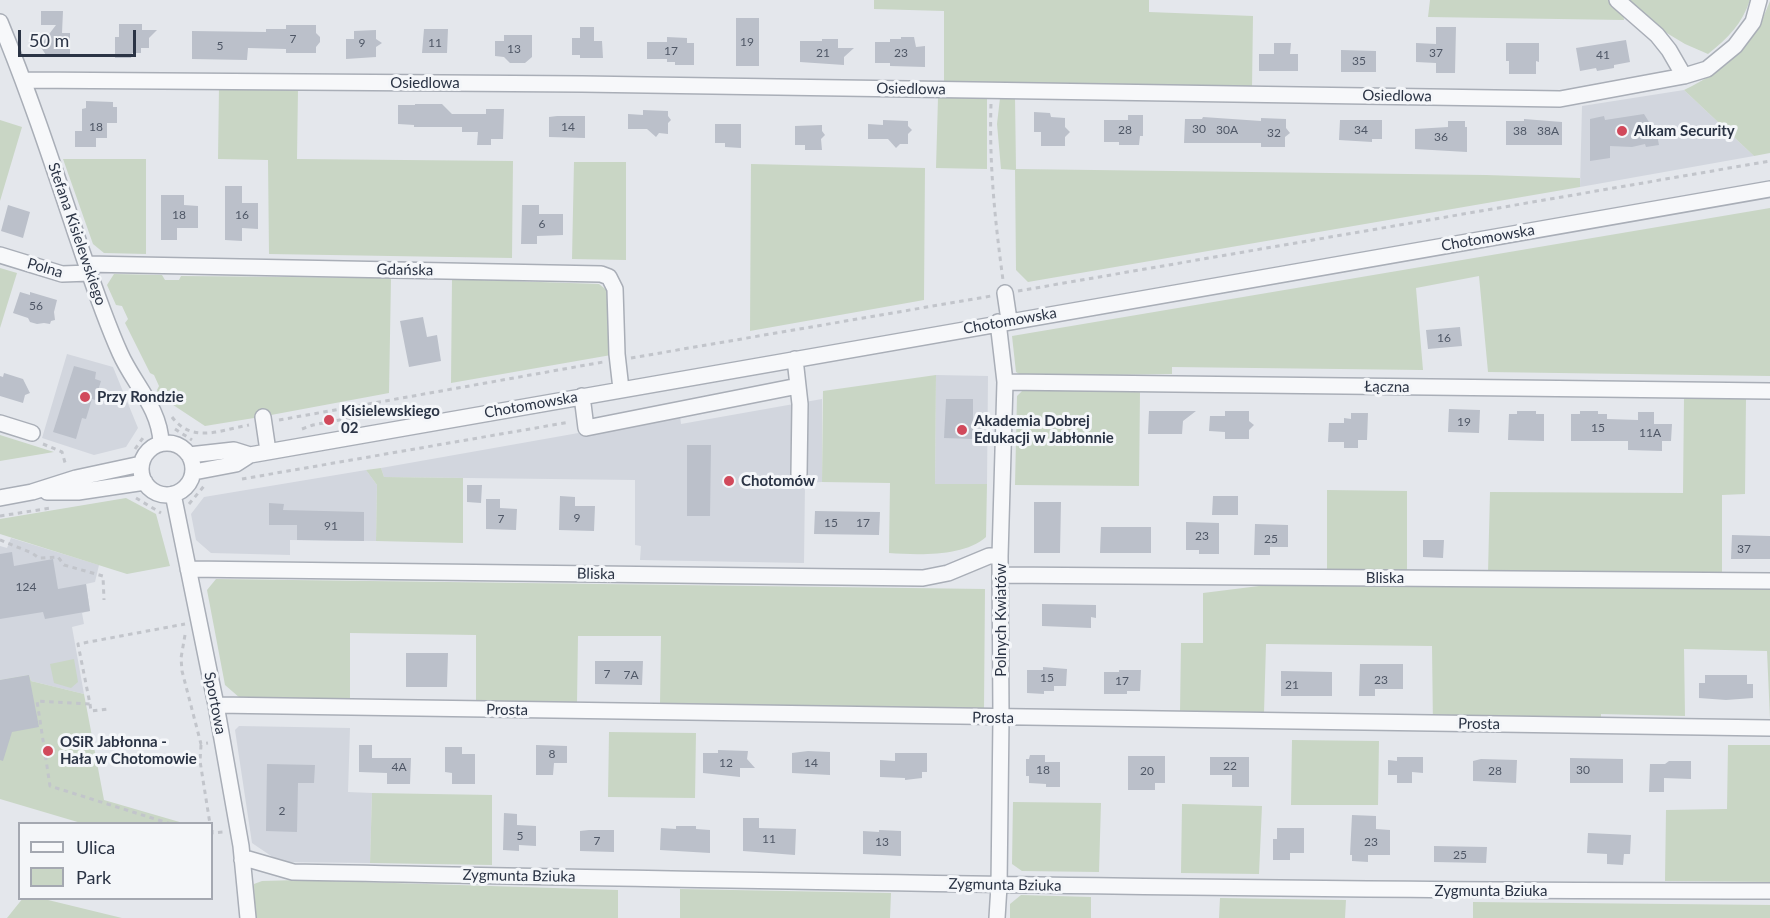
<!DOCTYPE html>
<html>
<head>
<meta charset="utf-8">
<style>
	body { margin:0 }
	#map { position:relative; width:1770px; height:918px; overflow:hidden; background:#e4e7ec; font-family:Lato,sans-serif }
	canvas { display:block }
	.legend { position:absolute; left:18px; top:822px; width:195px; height:78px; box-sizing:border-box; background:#f4f6f9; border:2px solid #a4a8b1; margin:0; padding:8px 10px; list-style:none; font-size:18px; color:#2b3445 }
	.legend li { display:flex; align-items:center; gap:12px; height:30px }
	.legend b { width:30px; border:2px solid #a4a8b1 }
	.scale { position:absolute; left:18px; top:30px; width:118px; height:27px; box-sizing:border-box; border:3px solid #2b3445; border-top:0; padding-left:8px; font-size:18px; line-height:21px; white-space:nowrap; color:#2b3445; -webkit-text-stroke:4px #f4f6f9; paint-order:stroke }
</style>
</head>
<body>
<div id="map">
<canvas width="1770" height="918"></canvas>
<ul class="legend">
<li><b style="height:8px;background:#f7f8fa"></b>Ulica</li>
<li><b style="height:16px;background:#c9d6c5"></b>Park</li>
</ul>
<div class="scale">50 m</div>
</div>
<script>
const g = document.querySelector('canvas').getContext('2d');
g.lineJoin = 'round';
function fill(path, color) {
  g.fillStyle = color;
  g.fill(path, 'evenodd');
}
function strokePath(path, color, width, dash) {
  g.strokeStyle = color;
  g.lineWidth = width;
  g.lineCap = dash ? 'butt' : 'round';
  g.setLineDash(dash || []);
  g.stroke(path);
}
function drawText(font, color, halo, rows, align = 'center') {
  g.font = font + ' Lato,sans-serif';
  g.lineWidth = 6;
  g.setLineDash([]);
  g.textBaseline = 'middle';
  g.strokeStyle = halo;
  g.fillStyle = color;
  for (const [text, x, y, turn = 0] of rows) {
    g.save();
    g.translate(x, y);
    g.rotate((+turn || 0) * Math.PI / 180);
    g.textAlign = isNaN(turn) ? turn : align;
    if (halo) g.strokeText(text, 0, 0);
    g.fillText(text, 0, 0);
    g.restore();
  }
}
fill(new Path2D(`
	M1684,90l70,66 -174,31 2,-81z
	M67,354l46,13 25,61 -12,19 -32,8 -52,-17z
	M936,375l52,1 -1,108h-52z
	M822,399v83l-17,1 -1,80 -164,-3 1,-14 -6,-1v-65l-251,-3 -3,-9 299,-53 1,9z
	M366,470l11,15 -1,56 -86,-1v15l-79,-2 -15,-13 -5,-26 13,-17z
	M11,538l88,27 -4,17 -9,2 4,27 -8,2 2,11 -12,3 12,67 -53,-13 -2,-6 -29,5v-134l7,2z
	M239,726l111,2 -2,64 24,1 -2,70 -90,-1 -28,-19 -17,-113z`), '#d2d6de');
fill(new Path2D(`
	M874,0h275v12l104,4 -1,72 -308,-5v-72l-70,-2z
	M1430,0h181l12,12 1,8 -196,-3z
	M1629,0h121c-8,24 -22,38 -42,54l-23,-10 -25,-15z
	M1770,1v152l-16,3 -70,-66c45,-22 68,-42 86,-89z
	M219,87l79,2 -1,70 216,2 -1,97 -243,-4 -1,-94 -50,-1z
	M1015,97l1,72 470,6 94,3v9l-552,95 -12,-12 -1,-100 -14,-1 -4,-45 3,-26z
	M938,98h49v71l-51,-1z
	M0,120l22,7 -22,74z
	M63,159h83v95l-42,-1 -11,-9z
	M574,162h52v98l-54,-1z
	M751,164l174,4 -1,132 -174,31z
	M1770,208v168l-282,-4 -9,-96 -63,12 7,82 -251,-3v7l-149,2 -7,-4 -4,-36z
	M0,268l17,5 -17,55z
	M114,274l48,1 3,5h14l2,-4 210,2 -2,115 -118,22 -3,-4 -12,1 -2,6 -49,8 -47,-31 -1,-5 2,-4 -5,-11 -4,-2 -25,-50 3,-4 -6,-13 -6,-1 -9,-20z
	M452,279l147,5 10,8 2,63 -160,28z
	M936,375l-1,109h52l-1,53c-22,20 -69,18 -97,16l1,-70 -68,-1 1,-91z
	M1023,390l117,1 -1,95 -124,-1 2,-89z
	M1684,398l62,1 -1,95 -23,1v78h-234l2,-81 193,1z
	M0,435l54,17 -54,9z
	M381,468l3,9 79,1v65l-87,-2 1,-56 -11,-15z
	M1327,490l80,1v80h-80z
	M126,498l30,16 14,52 -43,8 -127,-40v-15z
	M216,579l769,10 -1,120 -324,-5 1,-68h-83l-1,67 -101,-2v-66l-126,-2v66l-110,-1 -15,-13 -18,-95z
	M1375,583h132l263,6v130l-3,-68 -83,-2 1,67 -84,-2v16l-168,-2 -1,-82 -166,-2 -2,69 -84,-1 1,-69h22v-50l64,-8z
	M74,659l4,23 -7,6 -17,-5 -4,-19z
	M29,675l2,6 53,13 20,106 79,23h-102l-81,-24v-119z
	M609,732l87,1 -1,65 -87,-1z
	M1292,740l87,1 -1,64h-87z
	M1728,745h42v137l-105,-1 1,-71 61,-1z
	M372,793l120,2v70l-122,-2z
	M1013,802l88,1 -2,69 -77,-1 -10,-7z
	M1182,804l80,2 -3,68 -78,-1z
	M298,880l320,10v28h-363l-1,-34 8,-3z
	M680,889l211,4 -1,25h-210z
	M1021,895l70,2v21h-81v-14z
	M23,898l21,1 78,19h-115z
	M1220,898l126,2 -1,18h-126z
	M1473,902l297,3v13h-297z`), '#c9d6c5');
fill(new Path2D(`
	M41,11h22l-1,22h8v22h-24l-6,-9 16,-21h-15z
	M736,18h23v48h-23z
	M119,24h23v6h15l-8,8v10h-8v5h-9l-1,5h-16v-21h4z
	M286,25h30v8l4,4v5l-4,5v6h-30v-4l-38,-1 -1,12 -55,-1v-28l74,1v-3h20z
	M580,27h14v14h8l1,17h-23v-3h-8v-17h8z
	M1436,27h20l-1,46h-19v-10l-20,-1v-19l20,1z
	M424,29h24l-1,24h-25z
	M376,30v9l6,4 -6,4v10l-30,2v-20h8v-8z
	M504,35h28v22l-7,6h-15l-6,-6 -9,-1v-15h9z
	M667,37l20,1v5h7v22h-19v-3h-8v-3h-20v-17h20z
	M901,37h13l2,10 9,-1v21l-35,-1v-3h-15v-21h15v-3h11z
	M822,39h16v9h16l-10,9v8l-44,-3v-21h22z
	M1626,40l4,22 -16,3v3l-17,3 -1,-3 -16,3 -4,-23z
	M1274,43h17l-1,11h8v17h-39v-17h15z
	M1506,43h33v19l-3,-1v13h-27v-13h-3z
	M1341,50l35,1v21h-35z
	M86,101l27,1v5h4v16h-10v15h-11v9h-21v-16h7v-22l4,-1z
	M415,104h27l10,10h34v-5h18l-1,30h-12v6h-14l1,-13h-16v-5h-48v-2l-16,-1v-19h17z
	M643,110l25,1v5l3,4 -3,3v11l-9,-1 -3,4 -9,-8h-19v-15l15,1z
	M1034,112l16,1 1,4 14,1v9l5,5 -5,5v9h-24v-14h-7z
	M1644,114l13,21 2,10 -13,2 -1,-3 -13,3 -22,-1v12l-20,3v-42l14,-3 1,4z
	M1128,115h15v21h-3l-1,9h-20v-3h-15v-22h24z
	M557,116h28v22l-36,-1v-20z
	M1203,117l58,4v-3l25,1v9l4,5 -5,4v10h-24v-4h-77l1,-24h17z
	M1524,119l38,3v23h-56v-24h18z
	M883,120l25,1v5l4,4 -4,4v10h-8l-4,4 -8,-9h-20v-15l15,1z
	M1340,120h42v19h-10v3l-33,-2z
	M1448,121h17v6h2v25l-52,-3v-20l33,-2z
	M715,124h26v24l-16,-1v-4h-10z
	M822,125v6l3,4 -4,4 1,11h-17v-5h-10v-19z
	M225,186h17v17h16v26l-16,-1v13l-17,-1z
	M161,195h23v10l14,1v22h-21v12h-16z
	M8,205l22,7 -7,26 -22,-7z
	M522,205h17v9h24v21l-26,1v8h-16z
	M20,292l10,3v-3l27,8 -3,12 1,8 -4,1 -1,3 -6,-1 -7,1 -7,-2 -2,-4 -15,-5z
	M423,317l4,20 10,-2 4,26 -32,6 -9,-46z
	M1460,327l2,19 -34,3 -2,-19z
	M74,366l22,6 -1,7 6,2 -6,19 -3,-1 -6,20 -4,-1 -6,21 -23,-7z
	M4,373l19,6 7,14 -5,2 -2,8 -23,-7v-20l3,1z
	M946,399h27v40l-29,-1z
	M1449,409l31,1 -1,23 -31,-1z
	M1149,411h47l-13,10 -1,13h-34z
	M1225,411h24v10l5,4 -5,5v9h-24v-7l-16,-1 1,-15h15z
	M1517,411h19v3h8v27l-36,-1 1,-26h8z
	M1580,411h18v3h9v5l31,1v-8h16v12h18l-1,17h-9v10l-34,-1v-9h-57v-27h9z
	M1351,413h17l-1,27h-9v8h-14v-6h-16l1,-19h15v-5l7,1z
	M687,445h24l-1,71h-23z
	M467,485h15l-1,18 -14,-1z
	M560,496l15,1v9h20l-1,25 -35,-1z
	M1213,496h25v19h-26z
	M486,499h14v9l17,1 -1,21 -30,-1z
	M1034,502h27l-1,51h-26z
	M269,503l15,1 -1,6 81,2v29l-67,-1v-15h-28z
	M815,511l65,1 -1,23 -65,-1z
	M1186,522l33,1v31h-20v-4h-13z
	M1255,524l33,1v22h-18v8h-16z
	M1101,527h50v26h-51z
	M1732,535l38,1v23h-39z
	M1423,540h21l-1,18 -20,-1z
	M12,552l2,14 39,-7 5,30 28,-5 4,27 -45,8 -2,-7 -43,7v-65z
	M1042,604l54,1v13l-5,-1v11l-49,-2z
	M406,653h42l-1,34h-41z
	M595,661h48l-1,24 -47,-1z
	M1360,664h43v25h-28v7h-16z
	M1043,667l24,2 -1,17h-12v5h-10v3l-17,-1v-23h16z
	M1119,670h22l-1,21h-13v3h-23v-22h15z
	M1281,671l51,1v24h-51z
	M29,675l10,52 -27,5 -9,29 -3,-1v-80z
	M1705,675h42v9h6v14l-27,2 -27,-2v-15h6z
	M359,745h13v13h39l-1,26h-23v-11l-28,-1z
	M536,745l31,1v17h-13l-1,12h-17z
	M445,747h17v7h13v30h-23v-11l-7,-1z
	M718,750l30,1 -1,8 8,9h-15v9l-37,-4v-20h15z
	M808,751l22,1v23l-38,-2v-20z
	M895,753h32v19h-5v6l-17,2v-2l-25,-1v-17l15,1z
	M1030,755h15v7h15v25h-14v-3l-17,-1v-7h-3v-17h3z
	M1128,756h37v27h-10v7h-27z
	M1210,757h39v30h-17v-12h-22z
	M1397,757h26v16l-11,-1v11h-15v-8h-9v-15l9,1z
	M1570,758l53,1v24h-53z
	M1481,759l36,1 -1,23 -43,-2v-20z
	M1669,761h22v18l-27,-1v14h-15l1,-28h15z
	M267,764l48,1 -1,18h-16l-1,49 -31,-1z
	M504,813l13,1v11l19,1v20l-17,-1v6l-16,-1z
	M1352,815l24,1v13l14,1v25h-22v7l-16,-1v-6h-2z
	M743,818h16v10l37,1 -1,26 -52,-4z
	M676,826h20v3l14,1v23l-50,-3 1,-22 15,1z
	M1277,828h27v25h-14v7h-17v-21h4z
	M589,830h25v22l-34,-1v-20z
	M879,830l22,1v25l-38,-2v-23l16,1z
	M1588,833l43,2 -1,19h-6l-1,11 -16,-1v-10l-20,-1z
	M1434,846l53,1 -1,16 -52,-1z`), '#bbc0ca');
const minor = new Path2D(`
	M1617,0l40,35 12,15 15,26
	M0,22c29,70 53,143 77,215 13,38 26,78 43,116 13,30 40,55 41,90
	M23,80l559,4 978,15 124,-23 23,-7 28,-23 18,-24 6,-22
	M0,255l62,19 28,-1
	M86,264l515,10 8,3 6,12 2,65 4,35
	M1005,293l4,27
	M795,359l5,45 -1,70
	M1005,382l765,9
	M582,396l4,32 212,-42
	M263,417l5,34
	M0,423l32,10
	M141 469a26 26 0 1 1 52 0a26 26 0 1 1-52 0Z
	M189,455l45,-5 16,5
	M194,472l42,-8 14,-9 1520,-266
	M47,492h31l67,-10
	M173,494l43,211 25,141 7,72
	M0,498l32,-6 44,-14 65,-14
	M188,569l735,9 25,-5 41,-17h11
	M1000,575l770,6
	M216,705l1554,23
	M242,860l6,-1 45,13c492,9 985,19 1477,19
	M997,918l2,-32 2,-168 -1,-162 5,-174 -7,-60`);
strokePath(minor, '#a9aeb7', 18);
strokePath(new Path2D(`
	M991,104c-2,59 4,117 12,176
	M1018,291l752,-130
	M631,358l360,-62
	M172,417c20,27 49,13 77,8
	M279,420l324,-58
	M175,429l17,11
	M302,429l11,-4 42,-8
	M43,444l19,8 4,14
	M135,449l10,-14
	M242,479l328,-57
	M136,498l25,15
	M189,504l15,-18
	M0,516l51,-8
	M0,540l32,13 7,5 19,-1 6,8 39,11 1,24
	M185,635l-4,23 1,13 19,73 7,-1
	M90,704l1,7 17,-2
	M201,745l-1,16 10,63
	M171,824l-121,-38 -13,-85 53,3 -12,-60 107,-20
	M212,830v3l11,-1`), '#c2c5cb', 3, [4.5, 4.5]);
strokePath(minor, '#f7f8fa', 15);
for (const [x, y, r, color] of [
	[1622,131,6,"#d1495b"],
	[85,397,6,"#d1495b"],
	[329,420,6,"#d1495b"],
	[962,430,6,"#d1495b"],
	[729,481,6,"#d1495b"],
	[48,751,6,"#d1495b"]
]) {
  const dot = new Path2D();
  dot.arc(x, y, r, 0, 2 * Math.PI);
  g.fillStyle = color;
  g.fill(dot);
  strokePath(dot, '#f4f6f9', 2);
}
drawText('12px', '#4f5766', null, [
	["7",293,39],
	["19",747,42],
	["9",362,43],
	["11",435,43],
	["5",220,46],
	["13",514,49],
	["17",671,51],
	["21",823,53],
	["23",901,53],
	["37",1436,53],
	["41",1603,55],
	["35",1359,61],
	["18",96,127],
	["14",568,127],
	["30",1199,129],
	["28",1125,130],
	["30A",1227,130],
	["34",1361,130],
	["38",1520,131],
	["38A",1548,131],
	["32",1274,133],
	["36",1441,137],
	["18",179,215],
	["16",242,215],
	["6",542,224],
	["56",36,306],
	["16",1444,338],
	["19",1464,422],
	["15",1598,428],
	["11A",1650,433],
	["9",577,518],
	["7",501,519],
	["15",831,523],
	["17",863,523],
	["91",331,526],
	["23",1202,536],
	["25",1271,539],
	["37",1744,549],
	["124",26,587],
	["7",607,674],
	["7A",631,675],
	["15",1047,678],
	["23",1381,680],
	["17",1122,681],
	["21",1292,685],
	["8",552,754],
	["12",726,763],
	["14",811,763],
	["22",1230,766],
	["4A",399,767],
	["18",1043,770],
	["30",1583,770],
	["20",1147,771],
	["28",1495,771],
	["2",282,811],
	["5",520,836],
	["11",769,839],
	["7",597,841],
	["13",882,842],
	["23",1371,842],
	["25",1460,855]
]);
drawText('15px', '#2b3445', '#f4f6f9', [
	["Osiedlowa",425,83],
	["Osiedlowa",911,89,1],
	["Osiedlowa",1397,96,1],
	["Stefana Kisielewskiego",77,234,71],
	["Chotomowska",1488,238,-10],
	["Polna",45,268,16],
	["Gdańska",405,270,1],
	["Chotomowska",1010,321,-10],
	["Łączna",1387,387,1],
	["Chotomowska",531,405,-10],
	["Bliska",596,574,1],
	["Bliska",1385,578],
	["Polnych Kwiatów",1001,620,-90],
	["Sportowa",215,703,79],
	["Prosta",507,710,1],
	["Prosta",993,718,1],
	["Prosta",1479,724,1],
	["Zygmunta Bziuka",519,876,1],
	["Zygmunta Bziuka",1005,885,1],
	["Zygmunta Bziuka",1491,891]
]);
drawText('bold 15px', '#2b3445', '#f4f6f9', [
	["Alkam Security",1634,131],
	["Przy Rondzie",97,397],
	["Kisielewskiego",341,411],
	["02",341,428],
	["Akademia Dobrej",974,421],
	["Edukacji w Jabłonnie",974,438],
	["Chotomów",741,481],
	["OSiR Jabłonna -",60,742],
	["Hała w Chotomowie",60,759]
], 'left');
</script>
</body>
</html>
